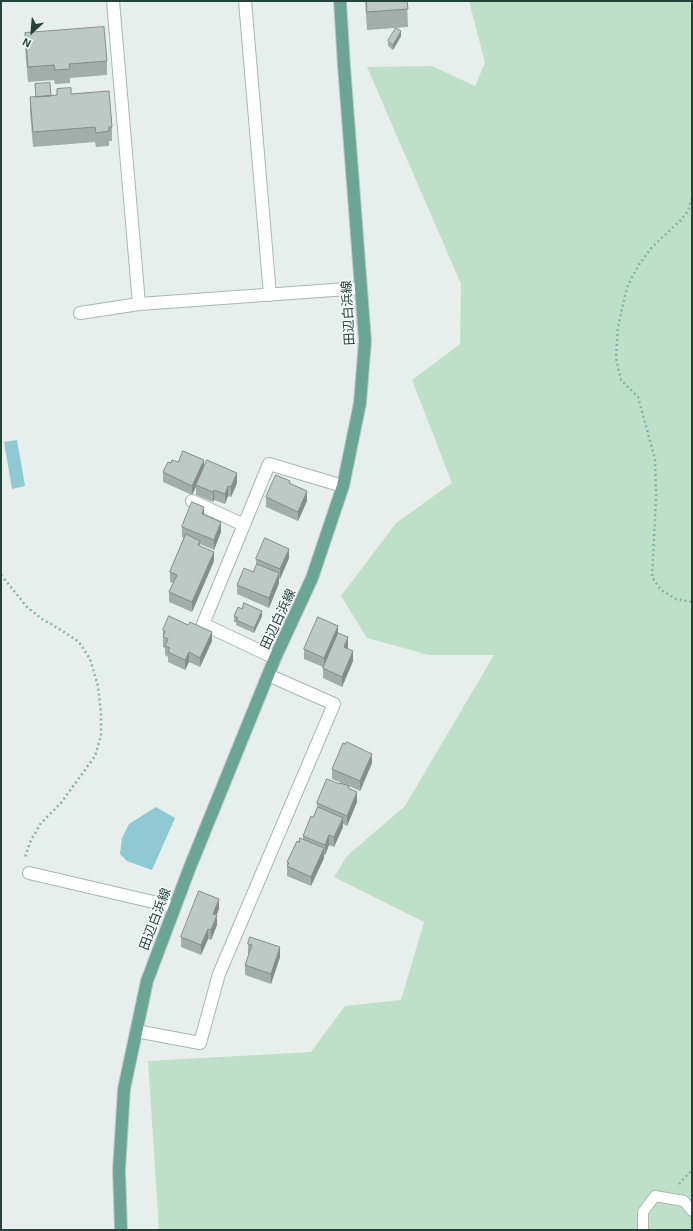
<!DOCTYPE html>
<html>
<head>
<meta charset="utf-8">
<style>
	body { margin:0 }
	#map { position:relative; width:693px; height:1231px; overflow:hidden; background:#e6efeb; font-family:"Exo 2",sans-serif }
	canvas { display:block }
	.frame { position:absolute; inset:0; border:2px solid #24423a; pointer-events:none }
	.north { position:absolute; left:12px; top:12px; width:40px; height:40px; -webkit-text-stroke:3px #f7fbf9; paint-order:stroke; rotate:206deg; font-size:11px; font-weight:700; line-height:16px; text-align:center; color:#24423a }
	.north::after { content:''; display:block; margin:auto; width:14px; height:18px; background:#24423a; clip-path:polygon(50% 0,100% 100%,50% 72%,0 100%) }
</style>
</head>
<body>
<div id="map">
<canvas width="693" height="1231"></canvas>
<div class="frame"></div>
<div class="north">N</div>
</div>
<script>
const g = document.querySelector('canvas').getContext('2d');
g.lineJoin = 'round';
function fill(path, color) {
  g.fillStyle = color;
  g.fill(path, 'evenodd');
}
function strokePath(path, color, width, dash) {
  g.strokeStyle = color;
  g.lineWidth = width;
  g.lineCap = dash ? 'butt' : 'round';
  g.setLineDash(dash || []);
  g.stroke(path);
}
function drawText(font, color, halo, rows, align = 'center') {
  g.font = font + ' "Exo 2","Noto Sans JP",sans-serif';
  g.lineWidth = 3;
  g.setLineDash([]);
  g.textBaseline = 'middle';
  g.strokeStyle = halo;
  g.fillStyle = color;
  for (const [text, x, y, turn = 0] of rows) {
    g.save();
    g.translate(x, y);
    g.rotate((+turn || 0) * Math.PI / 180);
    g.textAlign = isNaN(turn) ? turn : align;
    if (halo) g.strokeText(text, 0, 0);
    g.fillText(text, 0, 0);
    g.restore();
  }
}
fill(new Path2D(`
	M469,1h223v1229h-533l-11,-169 163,-9 34,-46 56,-6 23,-78 -90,-45 13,-21 58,-50 89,-151h-65l-62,-17 -26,-42 55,-73 56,-40 -40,-103 48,-36 1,-60 -94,-217 65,-1 43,20 10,-23z`), '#bfe0c8');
fill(new Path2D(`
	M17,440l8,46 -13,3 -8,-47z
	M156,807l19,11 -23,52 -25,-9 -7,-7 2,-16 7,-14z`), '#8ec9d4');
const service = new Path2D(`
	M643,1230v-18l12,-16 29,5 8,10`);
const minor = new Path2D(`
	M113,1l26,303
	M245,1l25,294
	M80,313l59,-9 222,-16
	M192,501l52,24
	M275,658l-72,-34 66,-160 74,22
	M29,873l146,34
	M136,1031l64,12 19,-69 115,-270 -66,-29`);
const primary = new Path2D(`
	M121,1230l-2,-60 5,-81 23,-108 43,-114 85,-209 37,-80 31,-92 17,-83 5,-62 -21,-275 -4,-65`);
strokePath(service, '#a8b8b2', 12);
strokePath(minor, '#a8b8b2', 14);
strokePath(primary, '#c2cac8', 14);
strokePath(new Path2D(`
	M692,198l-4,13 -7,9 -29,27 -14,19 -11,21 -9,40 -2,31 5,22 17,17 17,62 1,39 -4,79 9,13 15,9 16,3
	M1,575l26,32 15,12 19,11 18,12 11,17 8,27 3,27v23l-6,20 -34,47 -20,20 -10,17 -6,17
	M679,1184l13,-14`), '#86b3a5', 2.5, [2, 3]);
strokePath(service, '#fff', 10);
strokePath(minor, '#fff', 12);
strokePath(primary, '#6aa596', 12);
fill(new Path2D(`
	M365,1h42l1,26 -41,3z
	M25,33l82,28v14l-37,3v5l-15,1 -1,-4 -26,2 -3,-35z
	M401,36l-8,14 -5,-4v-5z
	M35,84l16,12 6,-1v-6l14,5 41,33v14h-3v5l-13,1 -1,-5 -62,5 -3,-36v-14h6z
	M178,462l26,5 33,16 -6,14 -3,-1 -3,8 -11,-4 -1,2 -17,-7v-8l-4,8 -29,-13v-10l8,-9z
	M290,484l17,17 -9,20 -32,-14v-10z
	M204,515l17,17 -7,18 -14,-6v2l14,15 -22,51 -23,-10v-10l4,-9 -3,-1v-10l14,-34 -2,-1v-10z
	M289,558l-9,21h-1v4l-10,25 -32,-14v-9l16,-13 3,-5v-8z
	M242,609l20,7 -8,17 -18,-8v-3h-2v-6z
	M163,630l49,11 -12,26 -11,-5 -4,8 -17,-8v-5l-3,-2v-7l-2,-1z
	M338,633l10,14v2l5,12 -11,26 -19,-9v-11l-19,-8v-10z
	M372,763l-12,28 -28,-12v-10z
	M349,789l8,13 -10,24 -4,-2v3l-9,20 -5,-2 -4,10h-1v3l-13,28 -24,-10v-14l12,-20 4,-3v-3l10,-19 4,-8v-6z
	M219,909l-3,6 1,10 -6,15 -3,-1 -7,16 -20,-8v-10z
	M250,937l30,20 -9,27 -26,-9v-10l4,-11h-1v-10z`), '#a1aea9');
fill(new Path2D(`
	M401,31v5l-8,14v-5z
	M204,460v10l-8,15v2l-4,8v-9z
	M237,473v10l-6,14v-10z
	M228,486v10l-3,8v-10z
	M214,490v10l-1,2v-10z
	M307,491v10l-9,20v-9z
	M204,507v10l-2,-3z
	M221,522v10l-7,18v-10z
	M289,549v9l-9,21v-10z
	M214,552v9l-22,51v-10z
	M279,573v10l-10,25v-10z
	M262,611v5l-8,17v-5z
	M338,626v9l-14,33v-10z
	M212,632v9l-12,26v-9z
	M348,637v10l-4,10v-10z
	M353,651v10l-11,26v-10z
	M189,652v10l-4,8v-10z
	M372,754v9l-12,28v-10z
	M357,792v10l-10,24v-10z
	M343,818v9l-9,20v-10z
	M329,835v10l-4,10v-10z
	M324,848v10l-13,28v-9z
	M219,899v10l-6,15v-10z
	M217,915v10l-6,15v-10z
	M208,929v10l-7,16v-10z
	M280,947v10l-9,27v-10z`), '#838d89');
const building = new Path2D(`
	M367,1h40l1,8 -41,3z
	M104,27l3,34 -38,3 1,5 -15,1 -1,-5 -26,2 -3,-34z
	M396,28l5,3 -8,14 -5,-4z
	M50,83l1,13 -15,1 -1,-13z
	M71,88v6l38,-3 3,36h-3v4l-13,2 -1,-6 -62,5 -3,-35 27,-2v-6z
	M183,451l21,9 -12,26 -29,-14 5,-10 3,1 1,-3 6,2z
	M207,460l30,13 -6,14 -3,-1 -3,8 -11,-4 -1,2 -17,-7z
	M276,475l14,6 -1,2 18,8 -9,21 -32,-15z
	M192,502l12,5 -2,7 19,8 -7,18 -32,-13z
	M186,534l14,7 -2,4 16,7 -22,50 -23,-10 8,-17 -7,-3z
	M265,538l24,11 -9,20 -24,-10z
	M257,564l22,9 -10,25 -32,-13 7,-17 9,4z
	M244,603l18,8 -8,17 -18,-8 2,-2 -4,-2 4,-9 4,2z
	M169,616l19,9 2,-3 22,10 -12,26 -11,-6 -4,8 -17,-8 2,-4 -5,-2 3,-7 -5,-2 2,-6 -2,-1z
	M318,617l20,9 -14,32 -20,-9z
	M338,633l10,4 -4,10 9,4 -11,26 -19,-9z
	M347,742l25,12 -12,27 -28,-12 11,-26 2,1z
	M327,779l13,5v-1l9,3 -1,2 9,4 -10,24 -30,-13z
	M318,807l25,11 -9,19 -5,-2 -4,10 -22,-9 8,-20 2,1z
	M300,838l24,10 -13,29 -24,-11 2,-3 -2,-1 10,-21 2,1z
	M199,891l20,8 -6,15 4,1 -6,15 -3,-1 -7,16 -20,-8z
	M250,937l30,10 -9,27 -26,-9 7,-20 -4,-1z`);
fill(building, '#bbcac4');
strokePath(building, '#838d89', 1);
drawText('13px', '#24423a', '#f7fbf9', [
	["田辺白浜線",348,313,-93],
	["田辺白浜線",278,619,-65],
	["田辺白浜線",155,919,-69]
]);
</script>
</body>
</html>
